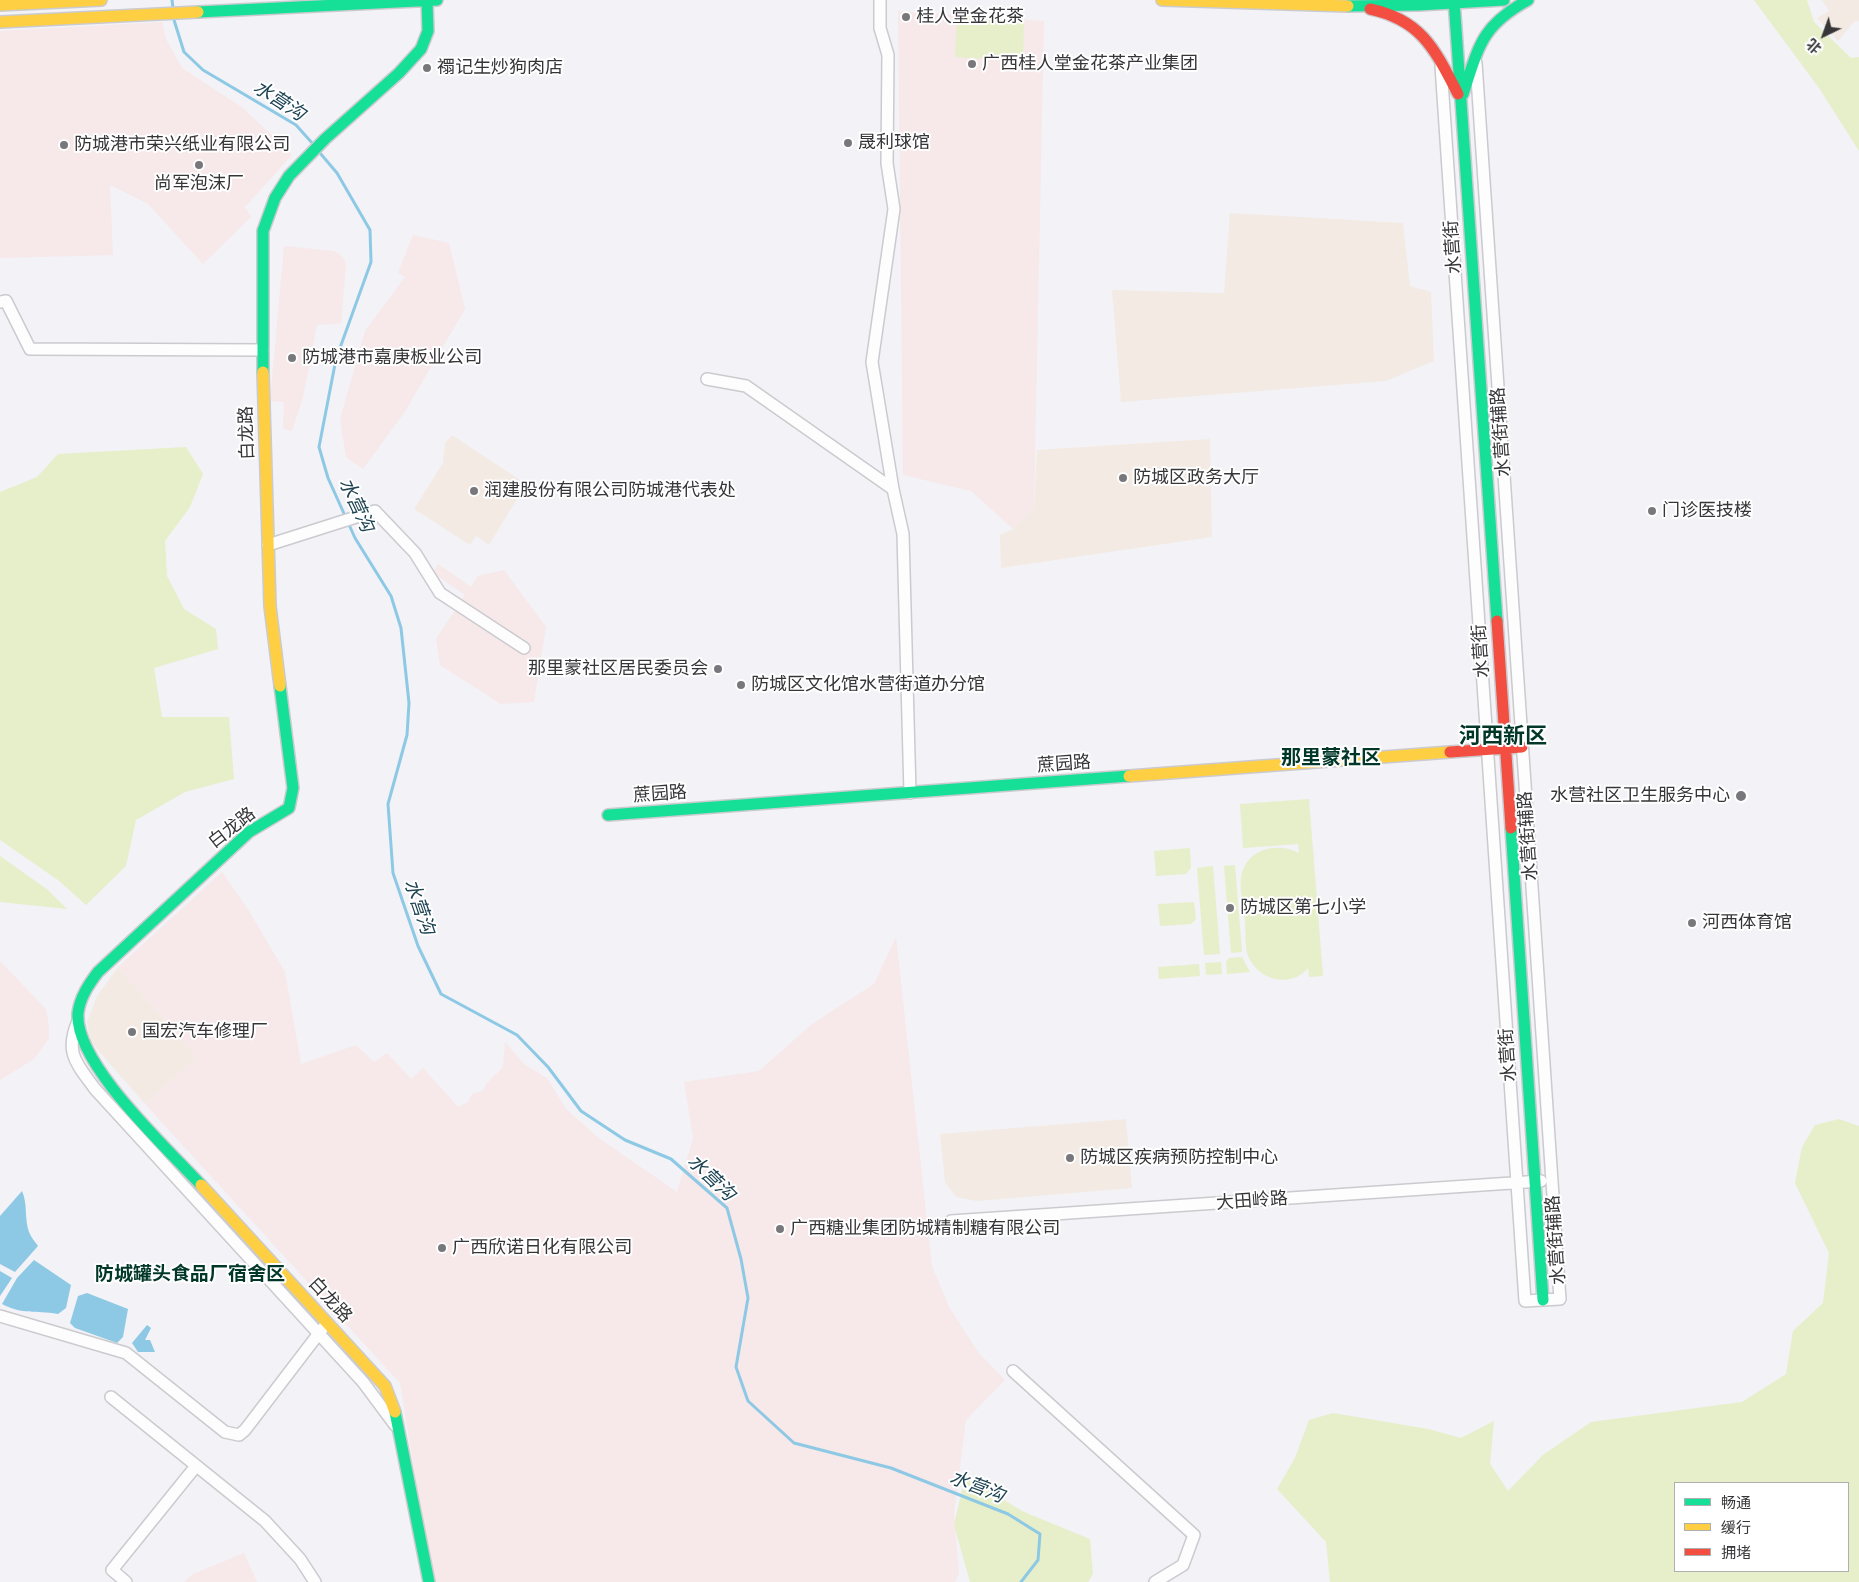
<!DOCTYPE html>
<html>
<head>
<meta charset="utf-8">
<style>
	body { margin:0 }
	#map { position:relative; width:1859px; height:1582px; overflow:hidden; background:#f2f2f7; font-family:Montserrat,"Noto Sans SC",sans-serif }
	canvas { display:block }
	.legend { position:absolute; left:1674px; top:1482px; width:175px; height:90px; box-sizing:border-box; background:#fff; border:1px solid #afafb0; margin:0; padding:6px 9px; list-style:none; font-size:15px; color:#363639 }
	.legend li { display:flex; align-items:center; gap:10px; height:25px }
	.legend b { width:25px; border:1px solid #afafb0 }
	.north { position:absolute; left:1799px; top:10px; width:50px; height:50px; -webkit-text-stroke:4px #fff; paint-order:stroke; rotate:222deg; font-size:14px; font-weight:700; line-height:20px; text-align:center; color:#363639 }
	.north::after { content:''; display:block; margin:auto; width:18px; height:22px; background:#363639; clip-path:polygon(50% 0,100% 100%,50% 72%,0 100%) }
</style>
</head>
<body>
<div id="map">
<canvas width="1859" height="1582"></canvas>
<ul class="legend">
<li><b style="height:6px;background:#16e098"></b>畅通</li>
<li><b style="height:6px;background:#ffcf43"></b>缓行</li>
<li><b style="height:6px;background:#f24e42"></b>拥堵</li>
</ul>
<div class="north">北</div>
</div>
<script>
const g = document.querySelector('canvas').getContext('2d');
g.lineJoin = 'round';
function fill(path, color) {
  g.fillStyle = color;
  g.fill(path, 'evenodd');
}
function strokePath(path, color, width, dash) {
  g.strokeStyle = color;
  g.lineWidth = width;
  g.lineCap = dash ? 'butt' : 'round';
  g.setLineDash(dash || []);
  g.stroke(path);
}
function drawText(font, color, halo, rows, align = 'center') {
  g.font = font + ' Montserrat,"Noto Sans SC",sans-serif';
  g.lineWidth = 4;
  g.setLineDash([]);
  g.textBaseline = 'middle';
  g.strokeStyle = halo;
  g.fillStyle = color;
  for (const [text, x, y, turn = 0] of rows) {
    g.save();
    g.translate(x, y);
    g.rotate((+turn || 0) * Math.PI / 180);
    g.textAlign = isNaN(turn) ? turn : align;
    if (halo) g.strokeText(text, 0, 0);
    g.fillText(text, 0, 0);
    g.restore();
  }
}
fill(new Path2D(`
	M1822,0h37v21l-5,1 -16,19 -21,-23 12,-7z
	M1230,213l173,10 7,63 21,6 3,69 -48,20 -265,21 -9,-112 112,3z
	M452,435l74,49 -37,61 -13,-9 -6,9 -56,-36 29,-46 2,-20z
	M1210,439l2,98 -211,31 -1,-33 13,-6 21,-22 3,-57z
	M118,967l79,90 -52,47 -55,-63 -3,-19 10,-26z
	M1126,1119l6,69 -155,13 -21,-4 -11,-15 -5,-48z`), '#f3ebe3');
fill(new Path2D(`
	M898,11l146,10 -10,486 -21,22 -42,-38 -68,-16z
	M162,22l4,17 16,29 61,40 49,47 -47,52 6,10 -48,47 -55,-60 -38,-19 3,70 -113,3v-227z
	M413,235l36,8 16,66 -61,104 -41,56 -17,-12 -6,-38 25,-88 40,-54 -7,-4z
	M284,246l50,5 9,6 3,8 -5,58 -24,2 -14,72 -11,34 -9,-2 1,-27 -14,-1z
	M438,564l33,23 7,-11 26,-6 42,57 -12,75 -33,2 -61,-39 -4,-26 29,-44 -32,-22z
	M222,872l27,39 36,61 16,92 55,-19 18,17 13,-9 24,26 12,-11 35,39 10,-5 4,-8 11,-3 4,-8 16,-16 2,-25 20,23 22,13 19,31 34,30 77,53 16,-54 -9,-56 75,-11 53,-47 62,-40 22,-47 36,329 17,41 29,45 27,28 -39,40 -12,93 5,61 -4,8h-523l-32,-199 -255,-279 52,-47 -79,-90z
	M0,961l46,48 3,17v12l-15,21 -34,21z
	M244,1553l13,29h-73l9,-8z`), '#f7e8e9');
fill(new Path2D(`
	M1754,0h53l7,22 37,36 8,-1v94l-40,-63z
	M957,15l67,5 -1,38 -5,3 -63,-4z
	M186,447l17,27 -13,33 -25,34 2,35 17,33 32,20 2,20 -64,19 8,49h67l5,62 -49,13 -49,28 -10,46 -40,39 -28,-25 -58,-40v-348l37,-15 21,-23z
	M1309,799l14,177 -14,1 -1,-9c-16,19 -46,14 -58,-8 -6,-10 -4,-26 -5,-38 -1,-14 -7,-35 -3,-49 7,-25 36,-31 57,-20l-1,-9 -55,4 -3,-44z
	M1190,848l1,20 -5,6 -30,2 -2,-25z
	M0,856l48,34 19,19 -67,-7z
	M1235,865l7,87 -11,1 -7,-87z
	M1213,866l7,88 -16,1 -7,-87z
	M1194,902l2,17 -5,5 -31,2 -2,-22z
	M1242,957l8,15 -23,2 -1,-12 3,-4z
	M1221,962l1,12 -16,1 -1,-12z
	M1199,964l1,12 -41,3 -1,-12z
	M1839,1119l20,7v456h-529l-4,-40 -49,-53 18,-31 14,-38 24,-7 95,16 33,9 33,-17 -4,43 18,27 35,-36 48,-33 151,-20 44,-28 7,-43 30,-28 6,-50 -34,-70 7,-36 13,-22zM1848,1483v88h-173v-88z
	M965,1477l59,35 66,27 3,35 -5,8h-118l-16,-57z`), '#e6efc9');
fill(new Path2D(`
	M22,1191c6,13 2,27 7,41 2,5 6,10 9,14l-23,26 -15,-8v-48z
	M34,1260l37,25 -5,23 -8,6c-24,-4 -34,1 -56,-10l15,-26z
	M0,1271l12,7 -12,18z
	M87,1293l41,16 -5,28 -6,6 -42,-15 -5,-5 8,-27z
	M147,1325l4,3 -6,12h5l5,12h-17l-6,-9z`), '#8dc9e4');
strokePath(new Path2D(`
	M172,0l1,8
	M174,20l10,32 19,18 93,55 17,19
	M320,153l17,20 33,57 1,32 -35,97 -17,88 9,31 27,60 36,58 10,32 8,75 -2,32 -19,69 5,69 25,73 23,48 76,41 31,32 33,44 44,29 46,19 56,49 14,51 7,39 -12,69 12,34 46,42 97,25 117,46 32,20 -2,26 -17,22`), '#8dc9e4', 3);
const street = new Path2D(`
	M880,0v28l8,27 -1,108 7,46 -22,153 21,127
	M1441,66l84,1235 35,-2 -84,-1236
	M0,302l6,-1 24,48 233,1
	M707,379l39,7 147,103 10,45 7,259
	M268,545l107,-34 40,42 25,40 84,55
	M78,1021c-14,32 -1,43 17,68l268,293 32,43
	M951,1221l590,-40
	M0,1316l126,37 99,79 14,3 6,-5 78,-102
	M1013,1371l181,164 -11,30 -28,17
	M111,1397l154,124 35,38 15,23
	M126,1582l-14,-12 84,-104`);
const fast = new Path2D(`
	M1454,0l43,621
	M1348,6l71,-1 85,-5
	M198,12l239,-12
	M1463,94c16,-48 18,-68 65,-94
	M263,372v-141l12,-33 14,-22 36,-37 74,-66 22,-24 7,-18 -1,-31
	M608,815l521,-39
	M1511,828l32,472
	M201,1185c-34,-37 -127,-122 -123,-172 2,-16 11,-29 20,-41l151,-140 40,-24 4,-20 -13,-102
	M395,1412l34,170`);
const slow = new Path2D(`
	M1162,0l186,6
	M0,5l101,-5
	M0,22l198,-10
	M263,372l7,234 10,80
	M1129,776l321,-24
	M201,1185l184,201 10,26`);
const jam = new Path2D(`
	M1370,9c52,11 65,41 88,85
	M1497,621l14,207
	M1450,752l72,-5`);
strokePath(street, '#cbcbcf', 14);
strokePath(fast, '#cbcbcf', 14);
strokePath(slow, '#cbcbcf', 14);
strokePath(jam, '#cbcbcf', 14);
strokePath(street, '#fdfdfe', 11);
strokePath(fast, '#16e098', 11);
strokePath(slow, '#ffcf43', 11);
strokePath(jam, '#f24e42', 11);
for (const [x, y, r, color] of [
	[906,17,5,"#78787c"],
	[972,64,5,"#78787c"],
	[427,68,5,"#78787c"],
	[848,143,5,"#78787c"],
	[64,145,5,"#78787c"],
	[199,165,5,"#78787c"],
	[292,358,5,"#78787c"],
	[1123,478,5,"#78787c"],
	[474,491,5,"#78787c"],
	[1652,511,5,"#78787c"],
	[718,669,5,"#78787c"],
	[741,685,5,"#78787c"],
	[1741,796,6,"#78787c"],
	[1230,908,5,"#78787c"],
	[1692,923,5,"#78787c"],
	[132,1032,5,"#78787c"],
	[1070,1158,5,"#78787c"],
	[780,1229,5,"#78787c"],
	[442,1248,5,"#78787c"]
]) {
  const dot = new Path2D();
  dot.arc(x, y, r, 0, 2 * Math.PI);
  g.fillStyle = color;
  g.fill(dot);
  strokePath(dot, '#fff', 2);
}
drawText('18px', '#363639', '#fff', [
	["桂人堂金花茶",916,17],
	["广西桂人堂金花茶产业集团",982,64],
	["禤记生炒狗肉店",437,68],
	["晟利球馆",858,143],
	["防城港市荣兴纸业有限公司",74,145],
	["尚军泡沫厂",199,184,"center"],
	["防城港市嘉庚板业公司",302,358],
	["防城区政务大厅",1133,478],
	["润建股份有限公司防城港代表处",484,491],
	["门诊医技楼",1662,511],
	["那里蒙社区居民委员会",708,669,"right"],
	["防城区文化馆水营街道办分馆",751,685],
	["水营社区卫生服务中心",1730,796,"right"],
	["防城区第七小学",1240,908],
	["河西体育馆",1702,923],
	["国宏汽车修理厂",142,1032],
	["防城区疾病预防控制中心",1080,1158],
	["广西糖业集团防城精制糖有限公司",790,1229],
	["广西欣诺日化有限公司",452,1248]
], 'left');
drawText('18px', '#363639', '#fff', [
	["水营街",1453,247,-94],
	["水营街辅路",1501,432,-94],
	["白龙路",247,433,-92],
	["水营街",1481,651,-94],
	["蔗园路",1064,764,-4],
	["蔗园路",660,794,-4],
	["白龙路",232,828,-38],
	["水营街辅路",1528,836,-94],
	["水营街",1508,1055,-94],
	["大田岭路",1252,1201,-4],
	["水营街辅路",1556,1240,-94],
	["白龙路",330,1300,47]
]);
drawText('italic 19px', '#1d4353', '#fff', [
	["水营沟",279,101,33],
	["水营沟",356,505,65],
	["水营沟",419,907,71],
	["水营沟",711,1178,44],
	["水营沟",977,1487,21]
]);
drawText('bold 19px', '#013728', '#fff', [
	["防城罐头食品厂宿舍区",190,1274]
]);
drawText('bold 20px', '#013728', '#fff', [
	["那里蒙社区",1331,758]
]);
drawText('bold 22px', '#013728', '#fff', [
	["河西新区",1503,737]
]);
</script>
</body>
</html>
